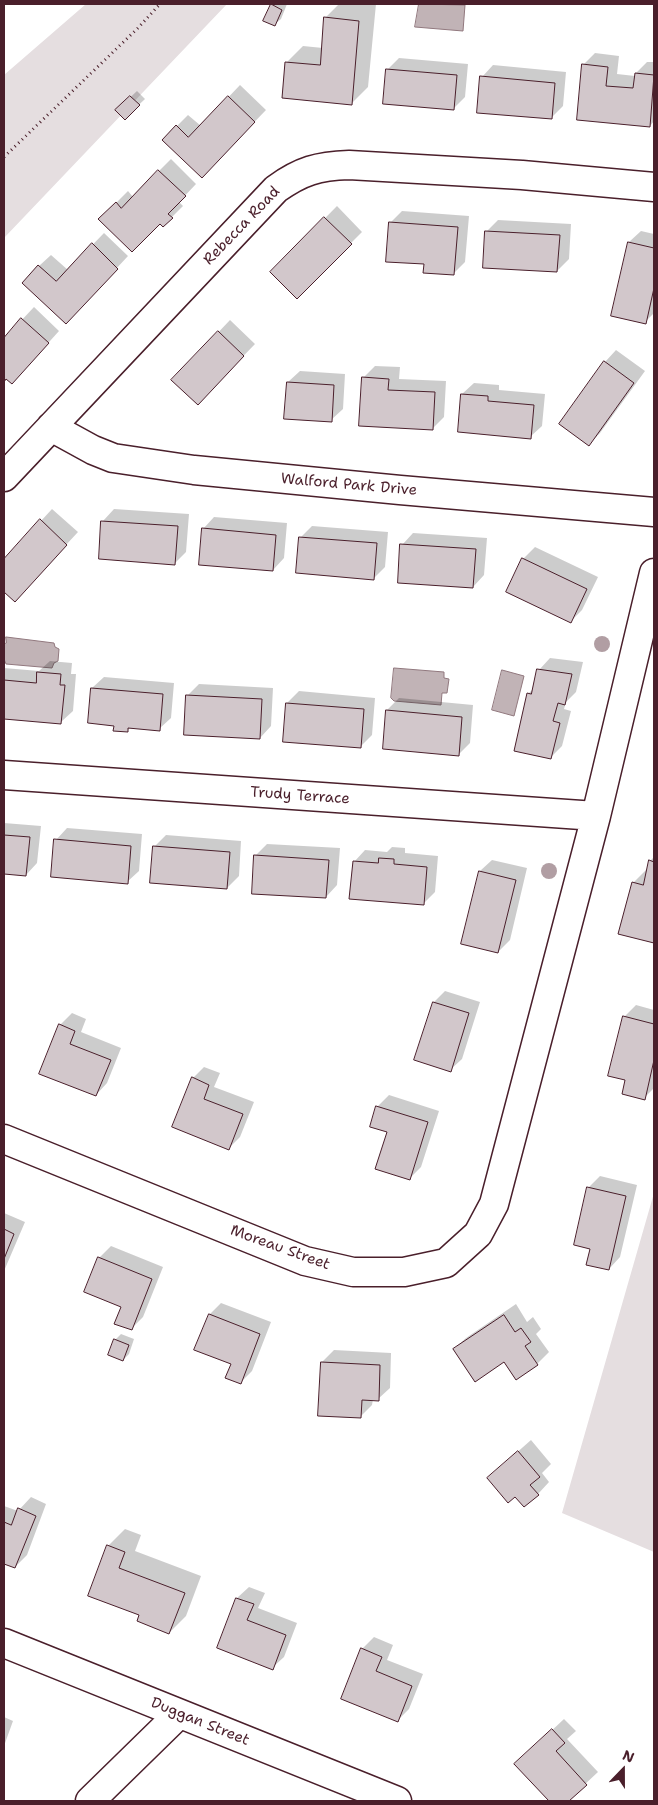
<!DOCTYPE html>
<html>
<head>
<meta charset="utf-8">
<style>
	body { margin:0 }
	#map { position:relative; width:658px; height:1805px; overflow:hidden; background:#fff; font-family:"Shantell Sans",sans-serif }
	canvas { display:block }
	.frame { position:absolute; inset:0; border:5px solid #4a1f2b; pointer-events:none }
	.north { position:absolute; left:598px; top:1745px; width:50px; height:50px; -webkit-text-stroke:4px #fff; paint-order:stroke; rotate:22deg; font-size:14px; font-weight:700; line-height:20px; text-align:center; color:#4a1f2b }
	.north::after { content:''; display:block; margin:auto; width:18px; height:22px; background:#4a1f2b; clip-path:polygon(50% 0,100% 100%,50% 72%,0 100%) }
</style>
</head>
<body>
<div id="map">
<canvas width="658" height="1805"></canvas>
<div class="frame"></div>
<div class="north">N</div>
</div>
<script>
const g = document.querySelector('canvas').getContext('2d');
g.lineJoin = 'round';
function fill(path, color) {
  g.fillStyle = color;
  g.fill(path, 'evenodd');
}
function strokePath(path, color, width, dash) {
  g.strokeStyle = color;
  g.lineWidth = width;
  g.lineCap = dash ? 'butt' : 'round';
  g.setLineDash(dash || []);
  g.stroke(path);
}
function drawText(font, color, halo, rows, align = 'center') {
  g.font = font + ' "Shantell Sans",sans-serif';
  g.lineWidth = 4;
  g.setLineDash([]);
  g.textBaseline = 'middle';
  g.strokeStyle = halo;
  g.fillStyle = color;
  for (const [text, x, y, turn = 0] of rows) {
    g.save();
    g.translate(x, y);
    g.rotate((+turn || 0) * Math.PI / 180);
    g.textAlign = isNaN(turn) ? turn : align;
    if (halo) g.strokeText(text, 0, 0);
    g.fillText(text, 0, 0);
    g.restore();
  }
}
fill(new Path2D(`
	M86,4h141l-223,234v-163z
	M654,1193v359l-92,-39z`), '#e5dee0');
const water = new Path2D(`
	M419,4l46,1 -2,26 -48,-4z
	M6,637l48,6 1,4 4,2 -1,12 -4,2 -2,5 -46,-4 -2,-5v-15l2,-1z
	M394,668l50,4v6l5,1 -2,14h-5l-1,12 -47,-4 -3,-3z
	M502,670l22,6 -10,40 -22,-6z`);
fill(water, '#c1b3b6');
strokePath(water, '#91787e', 1);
fill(new Path2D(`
	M273,4h14l-6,15 -6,5z
	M339,4h37l-8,83 -16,16 -66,-40 17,-17 20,2 2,-30z
	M595,53l24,3 -2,18 18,2 1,-3 11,-11h7v59l-4,5 -72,-7 5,-54z
	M399,58l69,6 -3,33 -12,12 -66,-39z
	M493,65l73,7 -3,34 -12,12 -69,-41z
	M240,85l26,25 -53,55 -50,-25 25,-25 13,11z
	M137,91l8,8 -20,19 -8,-8z
	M171,159l25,25 -17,18 4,4 -20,20 -3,-3 -60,-4 28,-28 5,6z
	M337,206l25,26 -65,65 -25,-25z
	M402,211l67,5 -4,46 -12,12 -28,-11 -35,-40z
	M498,220l73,4 -2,35 -12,12 -70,-40z
	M641,231l13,3v79l-9,9 -16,-80z
	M104,233l24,23 -51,55 -38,-45 12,-11 17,15z
	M34,307l25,24 -36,40 -16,7 -3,3v-42z
	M230,320l25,24 -57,59 -25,-23z
	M616,350l29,21 -45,62 -11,11 -29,-21 45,-61z
	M375,366l25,1 -1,12 47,2 -2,36 -12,12 -69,-51z
	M300,371l45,3 -2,35 -12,11 -43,-38z
	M474,383l25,2v5l46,4 -3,32 -12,11 -68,-43z
	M52,509l26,23 -63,68 -11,-10v-29z
	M114,509l75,5 -3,38 -12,12 -71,-43z
	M214,517l73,6 -3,35 -11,12 -70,-41z
	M312,526l76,6 -3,35 -12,12 -72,-42z
	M413,533l74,5 -3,37 -11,12 -71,-42z
	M535,547l63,30 -16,33 -11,11 -48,-62z
	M550,658l33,4 -7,30 -10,10 -2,7 7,2 -9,35 -12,12 -22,-64 6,-6 5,-18z
	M50,661l22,2 -1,11h5l-3,37 -12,11 -57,-5v-49l35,3z
	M104,677l70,6 -3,35 -12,11 -28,-2 -4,4 -12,-6 -23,-37z
	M199,684l74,4 -2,38 -11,12 -72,-43z
	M299,691l76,7 -3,37 -12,12 -73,-44z
	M399,698l74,7 -3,38 -12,12 -74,-7 3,-38z
	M4,823l37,3 -4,37 -11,12 -22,-2z
	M67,828l75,6 -3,37 -12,11 -71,-42z
	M166,835l75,6 -2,35 -12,12 -73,-41z
	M267,844l73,4 -3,37 -11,12 -71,-41z
	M392,847l13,1v5l33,3 -3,36 -12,12 -69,-42 11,-12 22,2z
	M654,857v85l-34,-9 13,-50 16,-16 1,-6z
	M492,860l35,8 -17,72 -12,12 -35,-9 17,-72z
	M445,991l35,11 -18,57 -12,11 -16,-68z
	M636,1005l18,5v78l-10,10 -20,-81z
	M72,1013l14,6 -5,13 40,16 -14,35 -11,12 -36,-70z
	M204,1067l16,6 -6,14 40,15 -14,35 -11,11 -36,-70z
	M389,1095l50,16 -18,56 -12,12 -32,-72z
	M600,1176l37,9 -17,72 -11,12 -18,-21 -3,-60z
	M4,1213l21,9 -21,49z
	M111,1246l52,21 -20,50 -12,12 -32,-71z
	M221,1303l50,19 -19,49 -11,11 -31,-68z
	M516,1304l11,18 6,-5 8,12 -5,5 13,18 -12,12 -32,-4 -51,-11 12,-11z
	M121,1334l13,5 -5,15 -6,6 -8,-20z
	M334,1350l57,3 -1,35 -12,11h-5l-1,6 -11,11 -39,-54z
	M531,1440l20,24 -9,9 7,9 -11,12 -50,-16z
	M31,1497l15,7 -19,51 -12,12 -11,-5v-56l14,5z
	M125,1529l16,6 -6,16 66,25 -15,40 -17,17 -28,-18 -33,-69z
	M249,1587l16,6 -7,15 39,15 -13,34 -12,11 -54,-20 19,-50z
	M374,1637l19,8 -6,15 36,14 -14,35 -11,11 -36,-71z
	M4,1717l9,4 -9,25z
	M564,1719l12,12 -9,8 31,33 -31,29h-17l-34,-37z`), '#0003');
const building = new Path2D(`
	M271,4l11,6 -7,16 -12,-5z
	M324,17l35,4 -7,84 -70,-7 3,-36 35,3z
	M582,64l26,3 -2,19 27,2 2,-15 19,2 -4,52 -73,-7z
	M386,69l71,6 -3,35 -71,-6z
	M480,76l75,7 -3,36 -75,-6z
	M130,96l10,9 -15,15 -10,-10z
	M228,96l27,26 -53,56 -40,-38 14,-15 12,12z
	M158,170l28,26 -18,18 5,4 -10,9 -3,-3 -28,28 -34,-33 18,-17 5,6z
	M324,217l28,27 -55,55 -27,-27z
	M389,222l69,5 -4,48 -31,-2 1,-9 -38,-2z
	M485,231l75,4 -3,37 -74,-4z
	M628,242l26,6v40l-8,36 -35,-8z
	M92,243l26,26 -52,55 -44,-41 16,-18 18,16z
	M21,318l28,25 -37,41 -6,-5 -2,3v-44z
	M218,331l26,25 -46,49 -27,-25z
	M604,361l30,22 -45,63 -30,-22z
	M362,377l27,2 -1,11 47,2 -2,38 -74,-4z
	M287,382l47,3 -2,37 -48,-3z
	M461,394l27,2v5l46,4 -3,34 -73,-7z
	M40,519l27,26 -52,57 -11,-10v-33z
	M101,521l77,5 -3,39 -76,-6z
	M202,528l74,7 -3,36 -74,-6z
	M299,537l78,6 -3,37 -78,-7z
	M400,544l76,5 -3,39 -75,-5z
	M522,558l65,31 -16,34 -65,-31z
	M537,669l35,5 -7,31 -7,-2 -5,18 7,2 -9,36 -37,-8 13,-58 4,1z
	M37,672l24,2 -1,11h5l-4,39 -57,-5v-39l32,3z
	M91,688l72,6 -3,37 -32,-3v4l-15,-1 1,-5 -26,-3z
	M186,695l76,4 -2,40 -76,-4z
	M286,703l78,6 -3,39 -78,-6z
	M386,710l76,7 -3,39 -76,-7z
	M4,835l26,2 -4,39 -22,-2z
	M54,839l77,7 -3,38 -77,-7z
	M153,846l77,6 -3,37 -77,-6z
	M254,855l75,5 -3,38 -74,-4z
	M379,858l15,1v5l33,3 -3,38 -75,-6 4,-38 25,2z
	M649,860l5,2v81l-36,-9 14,-52 11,3z
	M479,871l37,9 -18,73 -37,-9z
	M433,1002l36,11 -18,59 -37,-12z
	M623,1016l31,8v36l-9,40 -23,-6 3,-14 -17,-4z
	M59,1024l16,7 -5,13 41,16 -15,36 -57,-22z
	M192,1077l17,8 -5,14 39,15 -14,36 -57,-23z
	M376,1106l52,16 -18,58 -35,-11 12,-37 -17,-5z
	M587,1187l39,9 -17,74 -23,-5 4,-16 -16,-4z
	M4,1229l10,5 -10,25z
	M98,1257l54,22 -20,51 -18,-6 7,-17 -37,-15z
	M209,1314l51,20 -19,50 -16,-6 6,-14 -37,-14z
	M504,1315l11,17 6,-4 10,14 -6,4 13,19 -22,15 -12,-18 -29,20 -22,-33z
	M114,1339l15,6 -6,16 -15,-6z
	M321,1362l59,3 -1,36 -17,-1 -1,18 -43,-2z
	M518,1451l22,26 -10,8 9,10 -15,12 -9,-10 -7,6 -21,-25z
	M18,1508l18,8 -21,52 -11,-4v-42l7,3z
	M107,1545l18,7 -6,16 66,25 -16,41 -32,-13 2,-6 -51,-19z
	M236,1598l18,6 -7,16 39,15 -13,35 -56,-22z
	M361,1648l21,9 -6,14 36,15 -14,36 -57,-23z
	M552,1729l13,14 -9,8 31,34 -18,16h-20l-35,-37z`);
fill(building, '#d2c7cb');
strokePath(building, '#4a1f2b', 1);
const minor = new Path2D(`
	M51,427l42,23 20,8 81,12 206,20 254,22
	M4,477l272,-288c25,-18 42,-23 73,-24l173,10 132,12
	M4,775l592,41 -102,388 -16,30 -32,29 -42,9h-51l-48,-11 -301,-122
	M596,816l58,-243
	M4,1643l393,158
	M90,1801l89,-87`);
strokePath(minor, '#4a1f2b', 31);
strokePath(new Path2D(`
	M4,157l134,-129 22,-24`), '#4a1f2b', 3, [1, 4]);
strokePath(minor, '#fff', 28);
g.fillStyle = '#b19ea3';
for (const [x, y] of [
	[602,644],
	[549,871]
]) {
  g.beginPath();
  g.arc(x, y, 8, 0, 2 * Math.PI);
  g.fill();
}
drawText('15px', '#4a1f2b', '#fff', [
	["Rebecca Road",242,226,-46],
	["Walford Park Drive",349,485,5],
	["Trudy Terrace",300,796,4],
	["Moreau Street",280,1248,20],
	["Duggan Street",200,1722,22]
]);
</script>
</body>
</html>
